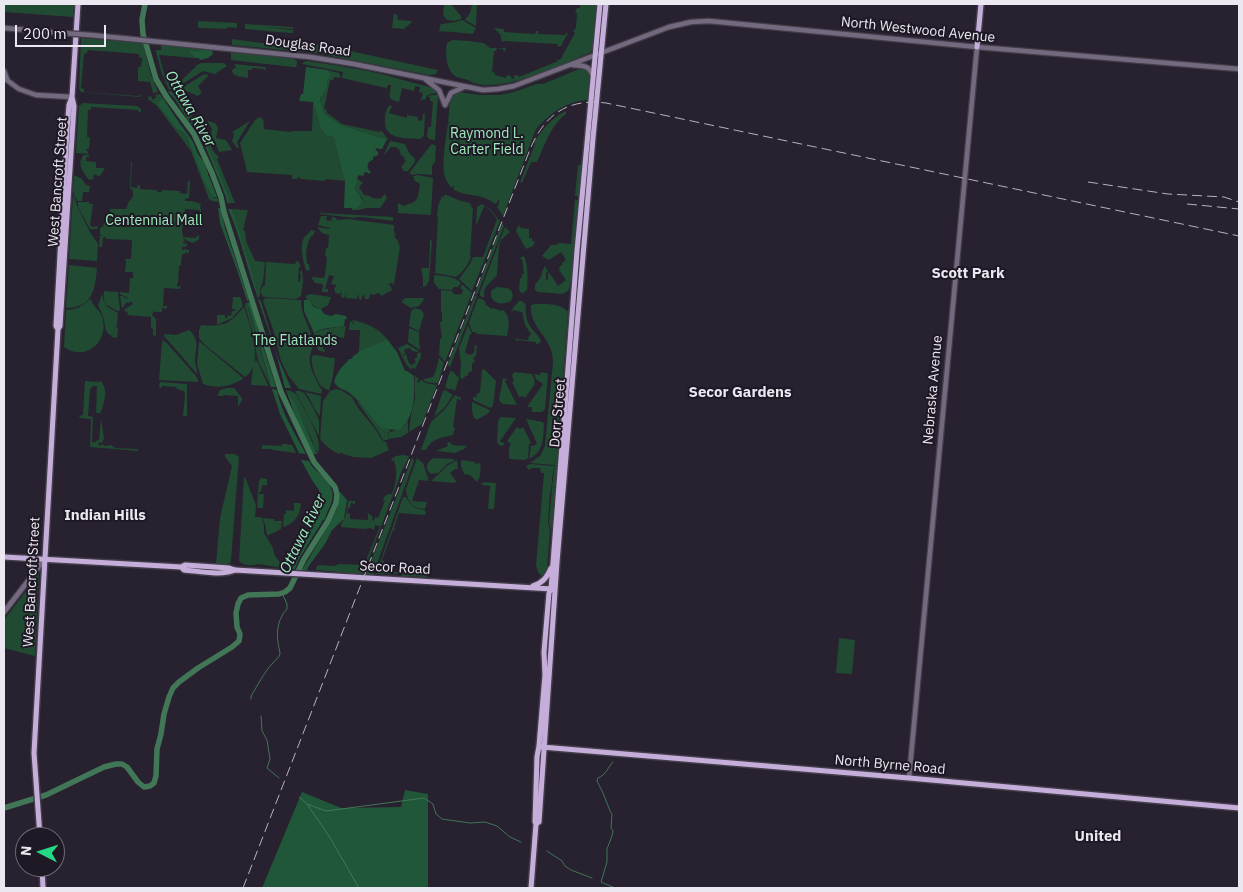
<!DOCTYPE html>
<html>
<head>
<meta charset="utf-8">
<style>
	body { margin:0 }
	#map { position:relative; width:1243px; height:892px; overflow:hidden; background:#28212f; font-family:"IBM Plex Sans",sans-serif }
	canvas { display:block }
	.frame { position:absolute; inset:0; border:5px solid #ece8f1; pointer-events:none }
	.north { position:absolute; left:15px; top:827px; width:50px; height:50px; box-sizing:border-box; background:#1f1825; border:1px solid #716b77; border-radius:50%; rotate:275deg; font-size:14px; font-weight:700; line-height:20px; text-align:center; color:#ece8f1 }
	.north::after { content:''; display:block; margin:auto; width:18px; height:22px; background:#24d886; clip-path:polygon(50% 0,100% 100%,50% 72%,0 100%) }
	.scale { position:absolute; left:15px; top:25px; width:91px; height:22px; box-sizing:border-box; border:2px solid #ece8f1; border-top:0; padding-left:6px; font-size:15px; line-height:18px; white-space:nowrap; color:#ece8f1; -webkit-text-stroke:4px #1f1825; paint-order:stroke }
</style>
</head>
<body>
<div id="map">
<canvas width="1243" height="892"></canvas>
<div class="frame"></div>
<div class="north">N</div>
<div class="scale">200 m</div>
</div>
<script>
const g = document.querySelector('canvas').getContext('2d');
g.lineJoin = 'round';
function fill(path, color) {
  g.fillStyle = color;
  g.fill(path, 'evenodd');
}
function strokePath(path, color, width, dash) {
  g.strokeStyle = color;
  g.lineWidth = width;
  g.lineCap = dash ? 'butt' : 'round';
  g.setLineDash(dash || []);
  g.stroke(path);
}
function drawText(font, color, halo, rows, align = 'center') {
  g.font = font + ' "IBM Plex Sans",sans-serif';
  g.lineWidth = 4;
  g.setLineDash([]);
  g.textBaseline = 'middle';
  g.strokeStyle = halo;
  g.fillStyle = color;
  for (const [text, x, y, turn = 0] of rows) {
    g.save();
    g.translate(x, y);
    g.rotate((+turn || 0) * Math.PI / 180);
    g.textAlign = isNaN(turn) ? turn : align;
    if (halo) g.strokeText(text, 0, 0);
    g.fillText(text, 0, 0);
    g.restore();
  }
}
fill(new Path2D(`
	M4,4h70l-1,13 -69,-5z
	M444,4h7l10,12v3l-7,2 -7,-1 -4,-5z
	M472,4h5l-1,22 -11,-6 5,-7z
	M580,4h18c-5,15 -1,34 -7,48 -27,12 -88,41 -117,31 -2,0 -4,-2 -6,-3 -5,-2 -10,-1 -14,-5 -8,-6 -9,-23 -7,-32l5,-3 17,1 15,2 6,5h15l1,2 -2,2 -1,-3 -6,-1 -1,3h-2l-2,21 3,1v2l11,3 1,-3 4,1v2l3,1v-3l4,-1 1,2 39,-16 -1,-2 3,1 15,-27 -2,-2 3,-3 1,-15 -2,-1 2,-4h3z
	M394,12v2l3,1 1,5 14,1 -1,2 -7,6 -12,-1z
	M462,20l14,8 -3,6 -21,-2 -1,-1 -1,1 -11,-1 1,-5 1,-2 15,-2z
	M198,21l39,2v5l-9,-1 -2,2 -26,-1 -2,-1z
	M245,24l48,3 1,2 -30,-2 29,3v3h-3l-45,-4z
	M494,28l10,1v3l31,2 1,-3h2v3l27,1 1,-2h2l-7,13 -3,1 -1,-3 -53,-3 -1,1h-1l-2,-8z
	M81,38l62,5 7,29 8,20 -5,1 -3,-11 -12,-1v-14h3l1,-9 -3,-1v-3l-51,-4 -1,3 -3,1 -3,34 3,1v3l55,4 1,-2 1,2 -1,1 -59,-5 -2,-3z
	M232,39l52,7 8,-5 21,2 125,27 -2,4 -7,1 -113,-22 -84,-8z
	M161,45l42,4 -3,2 -10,-1 -1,2 6,6 -36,-3 5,18 6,13 6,2 -7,2 -7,-16 -6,-22v-2h5z
	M231,52l63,7 3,2v3l-1,3h-3l-62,-7z
	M307,61c34,5 69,10 103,21 9,2 17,4 26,8l1,3c-6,1 -10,0 -12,7l-2,-1 -1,2 -1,-1 2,-7 -4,-1 1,-5 -5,-1 -1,5 -12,-3 -3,14c-13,-3 -9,-6 -8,-17h-3l-2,5v-2l-44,-10 1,-6 -41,-8 2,-2z
	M201,63h23l3,3 -12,8 -12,-3 -24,15 2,-5 13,-13h2l-1,-2z
	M234,64l31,3 1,2 -1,2 -1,-2 -12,-1v2h-4v8l-11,-2 -4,-2 -1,-4 4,-3z
	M579,69l7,1 4,5 -1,25c-21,0 -40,14 -53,29l-33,87 -6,-9 2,-3v-4h-1l-1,3 -2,1c-14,-12 -28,-6 -42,-15l1,-2 -1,-1 -2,2c-2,-4 -5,-7 -6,-11 -4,-13 1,-39 3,-53l2,-1 -2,-1 2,-23 2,-4h2l5,-3 21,3h19l15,-3 22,-8h7z
	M327,70l12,3 1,2v3l-6,-1 -1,3h-3l-6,29 3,1 -1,2 16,12 38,8 1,-2 7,9 -3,4 1,-5 -8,-1 -36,-12 -17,-10 -5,-15 8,-17v-6l2,-4z
	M204,74l4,1v1l-10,10 4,7 -4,3 -14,-6 -2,-2z
	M172,92l6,3 19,28 -1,3 2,1 3,-2c6,9 9,26 18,32l-2,2 18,44h-5l-1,-5 -5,-13 -19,-42 1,-3h-1l-3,-6z
	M160,94l3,4 -5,4v3l19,24 6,3 4,5 19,49 8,12 3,-1 2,5 -7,-1v-1l-1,1 -2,-2 -18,-48 -34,-45 -9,-7v-2l3,-1 2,5v-2l3,-1 -1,-3z
	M432,95h6l-3,43v2l-6,-1 -2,-3 1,-9h3l2,-25 -3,-1v-3l-2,-2z
	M313,102l7,25 7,10 4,-1 3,3 8,32 3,10 -19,-2 -1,2 -24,-2 -1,-1 -2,-1 -1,2h-5v-4l-45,-3 -7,-29 15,-23 5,-3c5,2 3,7 4,12l27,3v-1h21z
	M83,103l54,3 4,3v3h-2l-1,-2 -47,-3v3h-3l-1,27h2l1,2 -1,10h-3l3,5 -13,-1 3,-47z
	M390,105l2,1 -3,7 18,5v-3l11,2v3l4,1 1,-7 2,-1 -1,22 -2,3 -3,1c-13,-1 -36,1 -34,-19 0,-6 1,-12 5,-15z
	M566,111v3c-16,12 -21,31 -29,48h-6l-9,21 -2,-1 15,-38 -1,-2c9,-13 17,-24 32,-31z
	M207,121l8,2 3,5 -2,10 10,2 6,10 -13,2 -8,-18 1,-5z
	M250,121l-13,21 2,6h-2l-5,-7 2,-7 -2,-2z
	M585,123h1l-5,57 -2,4 1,12h-5l3,-31h3z
	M390,141l15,3 4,9 6,6v3l-7,9h-5v-2l-2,-2 5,-6 -2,-2 1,-1 -4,-3 -2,-6 -4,-2h-4l-6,7h-1z
	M432,144l4,2 -1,16 -3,4v9l-14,-1 -7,1 -1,-3 20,-26z
	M84,155h5v2h-3v4l10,1v6h9l-3,5 -3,4 -2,-2 -2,-1 -2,3 1,2 -5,1c-6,-8 -13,-17 -5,-25z
	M131,162h1l-1,25 6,1 1,-3h2v4l16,1 2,2h4v-2l18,1v2l7,1 1,-13h2l-1,17 -4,1v2h7l9,3 -1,4 1,1v5l-2,-4 -14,-1 -3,22 1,6 13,1v-1l2,-1 1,-2v5c-6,6 -10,3 -16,-1l2,4h-2v1l4,1 1,1 -3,2h-3v3l3,-1 4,1v3h-3v-3l-1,4h-3l-1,11 -2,1 -1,17h-1v4l4,-1 -1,3 -16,-1 -1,18h4v2l-3,1 -2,-2v5h-6l-2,-1 -2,4 4,4v17l-3,-1v-6l-2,-1v-11l-24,-2 1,-3 -4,-1 1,-2 8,-5 -1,-2 -6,1 -4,6 -2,-13h2l6,3v-1l-8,-4 -1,-2 10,1 1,-15h3v-6h-8l1,-10 -1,-3h6l1,-19 -24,-1 -3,-1v-2l-2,2 -1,9h-3l1,-11h2v-1h-2v-7l3,-2 1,-3h5l1,-14h16l3,-8h1l3,-5v-5l-3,-3z
	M74,175l8,4 4,6 4,1 -1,6h-6l-1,9h-5l-4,-9z
	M418,175l15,3 -2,36 -1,1 -32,-2v-9l1,-1 4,3c3,-1 6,-2 8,-3 9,-2 7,-12 9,-19l-6,-4v-3h-3z
	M358,179l5,4 -4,4 5,8 6,1 4,3 1,-1 2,1 1,-1 2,1 5,-5 2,4 -7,10h-14l-7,2h-7v-2h5l3,-2 2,-8 -7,-10z
	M73,194l3,8 1,4 13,26 8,12 -1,17 -28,-2z
	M445,195h2l11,5 12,3 2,5h1l-3,48 1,1c-3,8 -8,15 -15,20l-21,-4 3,-56 -1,-1 1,-10 4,-10 1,1z
	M575,199l4,2 -4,57 -5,28 -2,5 -6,3 -24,-2 -3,-2v-6c9,-7 5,-12 10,-18l3,5 -2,2v7l2,-1v-4l1,-3 9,14 8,-6 -7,-10 1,-4h2v-3l4,-3 -5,-8 -12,8 -7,-4 9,-11h6l1,-2 13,1z
	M78,202h11v2h4l-3,21 2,2 6,-1 -1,3h-7l-12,-22z
	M482,204l9,6 9,11 -28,70 -13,-12 11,-15 3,-7h10l14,-38 -7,-9 -6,-4 -7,18h-1l1,-17z
	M231,209l17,1 -5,20 2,1 1,10 9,20 10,1 -2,20 -3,7v7l-1,1z
	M320,213h1l72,4v4l-31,-4h-7v1l-35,-4z
	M321,216h6l-1,4 5,1 1,-4 4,1 1,2 11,-1 46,6v7l2,3 -2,1 4,5 2,6 -6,37 -1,1 -1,-1 1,-2 -5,3h2l2,5 -11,6 -2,-3 -4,1v1l-5,-1 -1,5h-4l-1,-4h-1l-2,5 -2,-1v-5l-2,5 -11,-1v-6l-1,5 -2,1 -2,-1 1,-6 -2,3 -5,-1v-2l-1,-1 2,-5 -5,-1 3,-8 -5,-1 -4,14h3v3h-6l1,-8 -8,-1 -4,-6 13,1 1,-3 2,-18 -2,-1 1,-8h2l1,-13 -7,-2 -5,-6 13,2v-1l-12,-3z
	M502,223l2,3 -27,69 -2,-2 1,-2z
	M519,225l2,3 8,1v9h3v3h3l-2,5 -7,3 -10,-18v-1z
	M505,227l5,5 -9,8 -2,6 -2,29 -12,13 -1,5v5l-4,-2v-4z
	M311,230l4,1 -2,5h-2l-1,3h-1l-3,13 1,12h2v3l1,1 -1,3 -3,-1c-3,-9 -7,-26 -1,-34 1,0 6,-5 6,-6z
	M430,240l2,1 -3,40 -3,5 -6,2v-1h3v-9l-2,-10h-2h10z
	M523,256l2,2c3,11 3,21 2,32l-4,3 -3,-1 -1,-3 1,-11h2v-4h2l-2,-15h-3z
	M296,261l3,1 2,5h-2l-1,15 2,-1 1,-6 -1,-1 1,-4h1l1,11 -2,15 -5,3 -33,-2 -3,-6 3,-5 2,-1 1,-23 29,2z
	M69,265l28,3c-2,21 -4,40 -31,40z
	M434,275c10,1 21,1 27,8l-3,4h-4l-2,3 -13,-1 -5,-6z
	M462,285h1l9,8 -27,69 -6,-7 1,-17 2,2 -1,-2 1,-1 -2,-13v-2h2v-9l-1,-2v-21l11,1c2,5 5,3 9,3l2,-3 -1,-2 -2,-1z
	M497,287l10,1 4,2 2,6 -2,5c-8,5 -22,3 -20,-10z
	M104,291l14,1 2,17 -1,2h-2l-12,-7 -1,-4z
	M310,294l21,3 -3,8c-7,4 -8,6 -15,0 -5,-4 -2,1 -4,-5h-2l-1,-3 -1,-1z
	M102,295h1c0,12 6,12 15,18l-1,12 -1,2 2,1 -1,10 -6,-1 4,-7 -4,6c-8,-6 -5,-11 -8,-19 -1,-5 -4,-8 -5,-12z
	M475,295l2,1 -27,71 -3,-2z
	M233,297h7l2,4v2l1,3 -11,12 -15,7v-10h8v3h2l1,-3 3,1 1,-5h3v-2h-3z
	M266,298l35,2c0,16 8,24 11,38 3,11 -1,10 -2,19 -2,8 7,26 12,33l-1,4 -22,-5 -11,-14 -7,-14 -8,-32 -10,-28 1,-2z
	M405,298h20l-6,8 -8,2 -10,-6z
	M478,298l6,2 2,3 -1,1 7,5v-1l7,2v1l4,-1c8,7 6,16 4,26l-30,-2 -2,-2h-3l-3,-10z
	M90,299l1,1c2,7 11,11 12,20 5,23 -19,42 -39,27l2,-37c10,0 17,-4 24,-11z
	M519,301h3l4,4c-1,8 0,16 6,24 3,4 8,7 9,13l-3,2h-2v-2l-19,-2 -1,2v-5l1,2 11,1 1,-4 2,-2 -6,-9 -3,-13 -9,-2 -1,2h-1l2,-4z
	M246,303h1l23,80v2l-12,-24 -6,-31 -7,-24z
	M535,304c11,0 26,-1 33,8 -3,50 -9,101 -13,152l-1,1 -24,-2 10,-7 5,-10 8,-84c0,-25 -23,-33 -22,-55v-2z
	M244,307c6,18 21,58 1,70l-40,-32 -6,-7v-8l2,-5c24,2 28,-1 43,-18z
	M415,308l6,2 3,4 -5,17 -10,-5 2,-15z
	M568,309l2,3 1,4 -15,171h-4c7,-57 12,-114 17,-171z
	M350,320l4,5 -2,-5c12,2 28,9 35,19l-28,12 1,-21h-11z
	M468,325l4,9h-2l-5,19 5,2 4,-2 1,-7 -2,-1h2l2,1 -1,10 -3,2 1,2 1,1v1h-1l-2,2v8l-2,-1 -3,5h-2v1l-2,1v2l-3,-3 1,-13 -2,-16z
	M346,326l-2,12 -16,-2v6h-3l-1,1 3,1v1h-4v4l2,1v2c-11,0 -9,-11 -11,-19 6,-4 24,-6 32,-7z
	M409,328l10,4v8l1,10 -12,-8z
	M189,330c12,11 6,18 6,32 1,5 2,9 3,13l-34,-39 1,-2 11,1z
	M164,340l1,3 1,-1 30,34 2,4v2l-39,-2 3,-38z
	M199,341l44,37v1c-13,8 -26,10 -40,5l-6,-20z
	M407,344l12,7 -2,1 -5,-1 -2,-3 -6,2 1,3 -2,2v1l1,1v-2l2,-1 2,7h-2h2l2,3 2,1 4,-3 -2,-3 3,-2v-3l3,-2 1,1v4l-6,12 -3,-2 -1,3 -5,-6 -8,-16z
	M314,355c7,0 12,3 21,3 -1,11 -2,22 -6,33 -1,-1 -7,-4 -8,-5 -5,-6 -11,-23 -9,-30z
	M439,358l5,5 -6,20c-6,0 -10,0 -15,-3l1,-1 9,-2 3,-7z
	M255,361h2l11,24v1l-17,-1 2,-18z
	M482,369l3,1 11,11 -3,25 -3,2 -17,-8v-3h4l-1,-3h2l2,-2z
	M450,371h2l7,7 -4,13 -4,-2h-3l-3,-2z
	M514,372l18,2 3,7 -1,1 1,2 -10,14 -2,-2 -4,1 -7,-15 2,-1 -2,-5z
	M541,372l6,1 1,2 -3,34 -3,3h-10v-5h-5l16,-23 -7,-5 -2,-5 6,1z
	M415,376l4,3 -2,2 1,2 3,-3 5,3 11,2 -15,39 -13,8 2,-17 4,-17z
	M503,378l5,1 -3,2 12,24 -14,-1 -3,-2 -1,-3z
	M85,381l13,1 3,-1c8,11 3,18 1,29h-1v3h-5l1,-27h-4l-3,3 -2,27 5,1 -1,25h4v-1l3,-1 2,-21 3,19 -2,5 -2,-1 -2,1 1,2 1,1 2,-2 3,2 6,-1 4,3 23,1v2l-48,-4 1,-28 -11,-1 -1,-2 4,-1z
	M160,382l27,2v32h-4l2,-22 -1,-3 -7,-2 -1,-2 -14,-1 -1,2h-2z
	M227,388h7l8,10v2l-4,7v-11l-14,-1 -1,1h-6l3,-6z
	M336,389l5,1 11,7 6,11 18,22 6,10 4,2 3,8 -18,8 -18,-1 -10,-3v-1h-3v1c-7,-2 -16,-9 -20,-15l3,-38 7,-10z
	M286,390l5,1 5,3c7,14 28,45 22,59l-4,-6 -2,-7 -21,-43 -4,-4z
	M445,390l8,5 -8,12 -11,10 9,-26z
	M295,391h5l4,2 9,14 6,13v16z
	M305,392l16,4 -1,20c-6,-6 -9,-17 -15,-24z
	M455,395l6,3v2l-4,-1 -4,28 2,1 -2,7c-12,3 -21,3 -27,15h-5l10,-28 14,-13z
	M356,399l37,30 2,1 8,-3 5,-6v12l-7,4 -13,2 1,-8 3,1 2,-2 -3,-1 -3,4v7h-5c-7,-15 -19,-26 -27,-41z
	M472,402l18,8 -1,1 1,1 -13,8 -2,-2 -1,1 -2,-8z
	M501,417l15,1 -16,23 5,3 -3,2 -3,-1 -2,-3 1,-21z
	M526,419l17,3 1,2c-1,14 0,28 -15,35l2,-13 1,-1 1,1 4,-2z
	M517,427l3,2 3,-2 8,16 -2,1 -1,14 -3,2 -15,-1 -1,-1v-11l2,-3 -4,-3z
	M450,442l2,3 15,1c-2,4 -8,4 -11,7l-20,-2 12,-5 -1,-3z
	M282,444h3l7,1 4,8 -23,-3 -1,-1h-10v-4l20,1z
	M225,454h10l4,3 -8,104 -1,2 -3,1 -1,1 -10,-1 4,-46 12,-52 -7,-9z
	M403,455l6,1c-3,8 -8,15 -10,23l-36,95 -47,-4 1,-4 3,-1 14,1 5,-2 25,1 16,-39 -5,-1 -1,5 -4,-2 -6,1 -23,-2v-3c6,-7 6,-15 7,-23h7v3l-4,-1 -1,5h-2l-1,5 3,1v5l18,1v-7l5,4 -1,3 2,1 1,-4 3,1 7,-17 -2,-1c1,-5 4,-6 9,-6 4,-12 6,-21 2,-34l-2,1 -1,-2 5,-3z
	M412,458h1l1,3 -41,114 -7,-1z
	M417,458l6,5 6,18 -10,-1 -7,21 15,1 -2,7c-13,-1 -18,-7 -19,-20z
	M433,458l20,1 1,2 -7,3 -9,9 -7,1c-7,-5 -4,-12 2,-16z
	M457,460l1,9h-3l-5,4 6,8 -1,2 -24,-2 16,-15z
	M461,460l14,2v2l5,-1c1,7 1,14 -3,19l-7,-7 -6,-1 -3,-8z
	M530,464l24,2v1l-2,11v6l-2,9 -2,30 2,8 -3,38 -4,9 -5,-6 -2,-7 8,-92h-3l-1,-5h-9l-1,2h-1l-3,-4z
	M244,477h1l11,28 -1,12h6l3,8v8l8,13 3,10 7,9 1,3 -25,-4c-5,2 -15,2 -19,-3z
	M261,478l6,1v6h-5l-1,6 -2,1v2h5l-1,14h-5l-1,-3 2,-24z
	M484,482l12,1 -2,26h-6l2,-23 -9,-1 1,-2z
	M552,487l4,1 -1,13 -2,4 1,9 -3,17 -2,-8z
	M403,497h3c4,8 9,12 19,13l1,5 -27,-2 -5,15 2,2h-3l-11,30 3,2 -2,2 4,6 2,-1 1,3 22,1 2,-5 1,3h11l1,-3h3l-1,7 -2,2 -25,-1v-2h-26z
	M294,503h6l1,1c-1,12 -7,19 -17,23l-1,-1 1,-12h2v-4l8,1z
	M262,518l12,1v2h8l-1,8 -12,6h-2l-2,-11z
	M38,572l1,1 -4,83 -31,-8v-28l28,-37 -1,-1z
	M839,638l16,2 -3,34 -16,-1z`), '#204a32');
fill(new Path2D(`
	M203,49l9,1 1,4 -5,4 -8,2 -1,-2h-4l-6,-6 1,-2 10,1z
	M306,67l21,3 4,4c-5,5 -2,9 -5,15 -2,4 -5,7 -6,11l5,15 17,10 36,12 8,1 -1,5 -3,6h-3l-2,-1 -2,1 3,3v3l-5,2v3c-5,1 -6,5 -5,9l3,3 -2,2 -2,-2h-2l-2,4 -4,-1 -2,3 1,1 -3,9c4,7 9,10 5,18l-3,2h-13l1,-27 -3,-10 -8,-32 -3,-3 -4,1 -7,-10 -7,-25 -14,-1 2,-7h2z
	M171,91l31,43 22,51 5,13 1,5h-3l-1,-6 -25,-61 -13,-16 -13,-21 -7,-7z
	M163,98l17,26 12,16 6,14 6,8 4,11v3h1l8,21h-4l-8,-13 -18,-47 -4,-5 -6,-3 -19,-24v-3z
	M218,208h3l4,20 24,72 -2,1 -10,-31 -17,-47z
	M228,209h3l3,6 25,82 -1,1c-11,-29 -17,-61 -30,-89z
	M258,299h1l2,3 17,56 13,30h-6l-10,-39z
	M304,300h5c2,5 6,9 12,9l3,5 7,2 5,-2 10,2 1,3h-2l-1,7c-9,2 -23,1 -30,7l-10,-22z
	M250,302l4,8 5,24 -1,2 2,1 16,50h-5l-1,-2v-3l-21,-74 -2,-5z
	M387,339l10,13 8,19h2l7,5c1,17 1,43 -15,54l-18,-2 -22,-27c-3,-2 -5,-4 -7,-6 -6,-6 -14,-5 -18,-13 1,-5 4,-10 7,-14 3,-4 6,-5 8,-9h3l1,-3 5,-3 1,-2z
	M272,389l5,1c4,23 18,43 29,64l-7,-1 -19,-39z
	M286,390l9,13 22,51h-4l-15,-31z
	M301,460l8,1 2,4c9,10 25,20 21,35 -1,7 -6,12 -7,19l-2,1 -3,5 -21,34 -4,10h-6v-4l-3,-9 10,-5v-2l4,-4 -1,-5c20,-15 19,-27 20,-50l-7,-10z
	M340,492l7,8 -3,19 -12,11 -7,14 -17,23 -1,3h-5l29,-49 6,-13z
	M405,790l23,4v94h-166l40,-96 39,16 60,-1z`), '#215739');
strokePath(new Path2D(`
	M251,699v-3c7,-11 13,-24 22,-33 2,-3 6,-5 7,-9 0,-4 -2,-8 -2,-12 -2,-12 1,-25 9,-33v-5l-5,-11
	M261,716l1,15 5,9 3,19 -3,9 12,10
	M613,762c-5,5 -7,13 -15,16l-1,3 6,12 7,18 2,3 -1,14 2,3 -1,5 -5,13v13l-6,20 14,6
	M299,797l8,7 19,7 98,-13 9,6 3,10 6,5 28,4 15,-1 12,4 13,11 11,5
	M307,804l22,32 30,52
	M547,851l15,10 3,5 6,4 21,8`), '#417656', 1);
strokePath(new Path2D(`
	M4,808l42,-13 58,-28 12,-3h6l5,3 11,15 6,5 6,-1 4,-3 2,-7 1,-27 4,-15 3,-20 5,-17 4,-9 6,-6 19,-14 34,-21 7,-6 1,-7 -3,-7 -1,-14 2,-9 3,-6 7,-3 31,-1 6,-2 5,-4 14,-29 24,-38 8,-18 1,-9 -2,-7 -21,-25 -33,-70 -57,-180 -3,-15 -9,-24 -18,-39 -28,-38 -10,-17 -13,-45 -1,-14 3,-16`), '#417656', 5.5);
const minor = new Path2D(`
	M4,28l58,5
	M91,35l219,22 44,7 129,26 15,-1 16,-3 155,-59 22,-5 18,-1 268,26 262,22
	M573,65c11,1 16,0 20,11
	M4,71l3,8
	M4,78l15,11 17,6 36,2
	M425,79l14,11 6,15
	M445,105l6,-12 13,-6
	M25,558l6,5 2,9
	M4,612l41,-53
	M909,778l68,-731`);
const major = new Path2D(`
	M977,47l4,-43
	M58,329l-2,-3 11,-196 2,-25 3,-8 6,-93
	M4,557l177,10 4,-2 44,3 6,2 317,19
	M181,567l3,3c14,1 38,6 51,0
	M533,586c10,-3 14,-9 18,-18
	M542,747l367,31 330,30
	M536,824l3,-2 18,-260 36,-424 13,-134
	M40,837l-6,-84 1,-18 23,-406 2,-3 14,-220 -2,-9
	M42,867l1,21
	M531,888l5,-64 -1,-2 2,-65 2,-11 6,-71 -1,-23 5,-59 2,-4 26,-338 23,-247`);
strokePath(minor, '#433d4a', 7);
strokePath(major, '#433d4a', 8);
strokePath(minor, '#746a7f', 4.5);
strokePath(major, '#c5afda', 5);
strokePath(new Path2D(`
	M1088,182l80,12 56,3 15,5
	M1187,204l52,5
	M243,888l286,-736c14,-36 37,-54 77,-49l633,133`), '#b8b3bd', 1, [10, 5]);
const minorBridge = new Path2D(`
	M62,33l29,2`);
strokePath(minorBridge, '#433d4a', 7, []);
strokePath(minorBridge, '#746a7f', 4.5);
drawText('14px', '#ece8f1', '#1f1825', [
	["North Westwood Avenue",918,30,6],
	["Douglas Road",308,46,8],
	["West Bancroft Street",58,182,-86],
	["Nebraska Avenue",933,390,-85],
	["Dorr Street",558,413,-85],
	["Secor Road",395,568,3],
	["West Bancroft Street",32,582,-87],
	["North Byrne Road",890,765,5]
]);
drawText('14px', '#9cedbb', '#1f1825', [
	["Raymond L.",487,134],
	["Carter Field",487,150],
	["Centennial Mall",154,221],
	["The Flatlands",295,341]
]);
drawText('italic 15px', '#a0f2c0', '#1f1825', [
	["Ottawa River",190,109,60],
	["Ottawa River",303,534,-64]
]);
drawText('bold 15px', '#ece8f1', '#1f1825', [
	["Scott Park",968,274],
	["Secor Gardens",740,393],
	["Indian Hills",105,516],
	["United",1098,837]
]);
</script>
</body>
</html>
